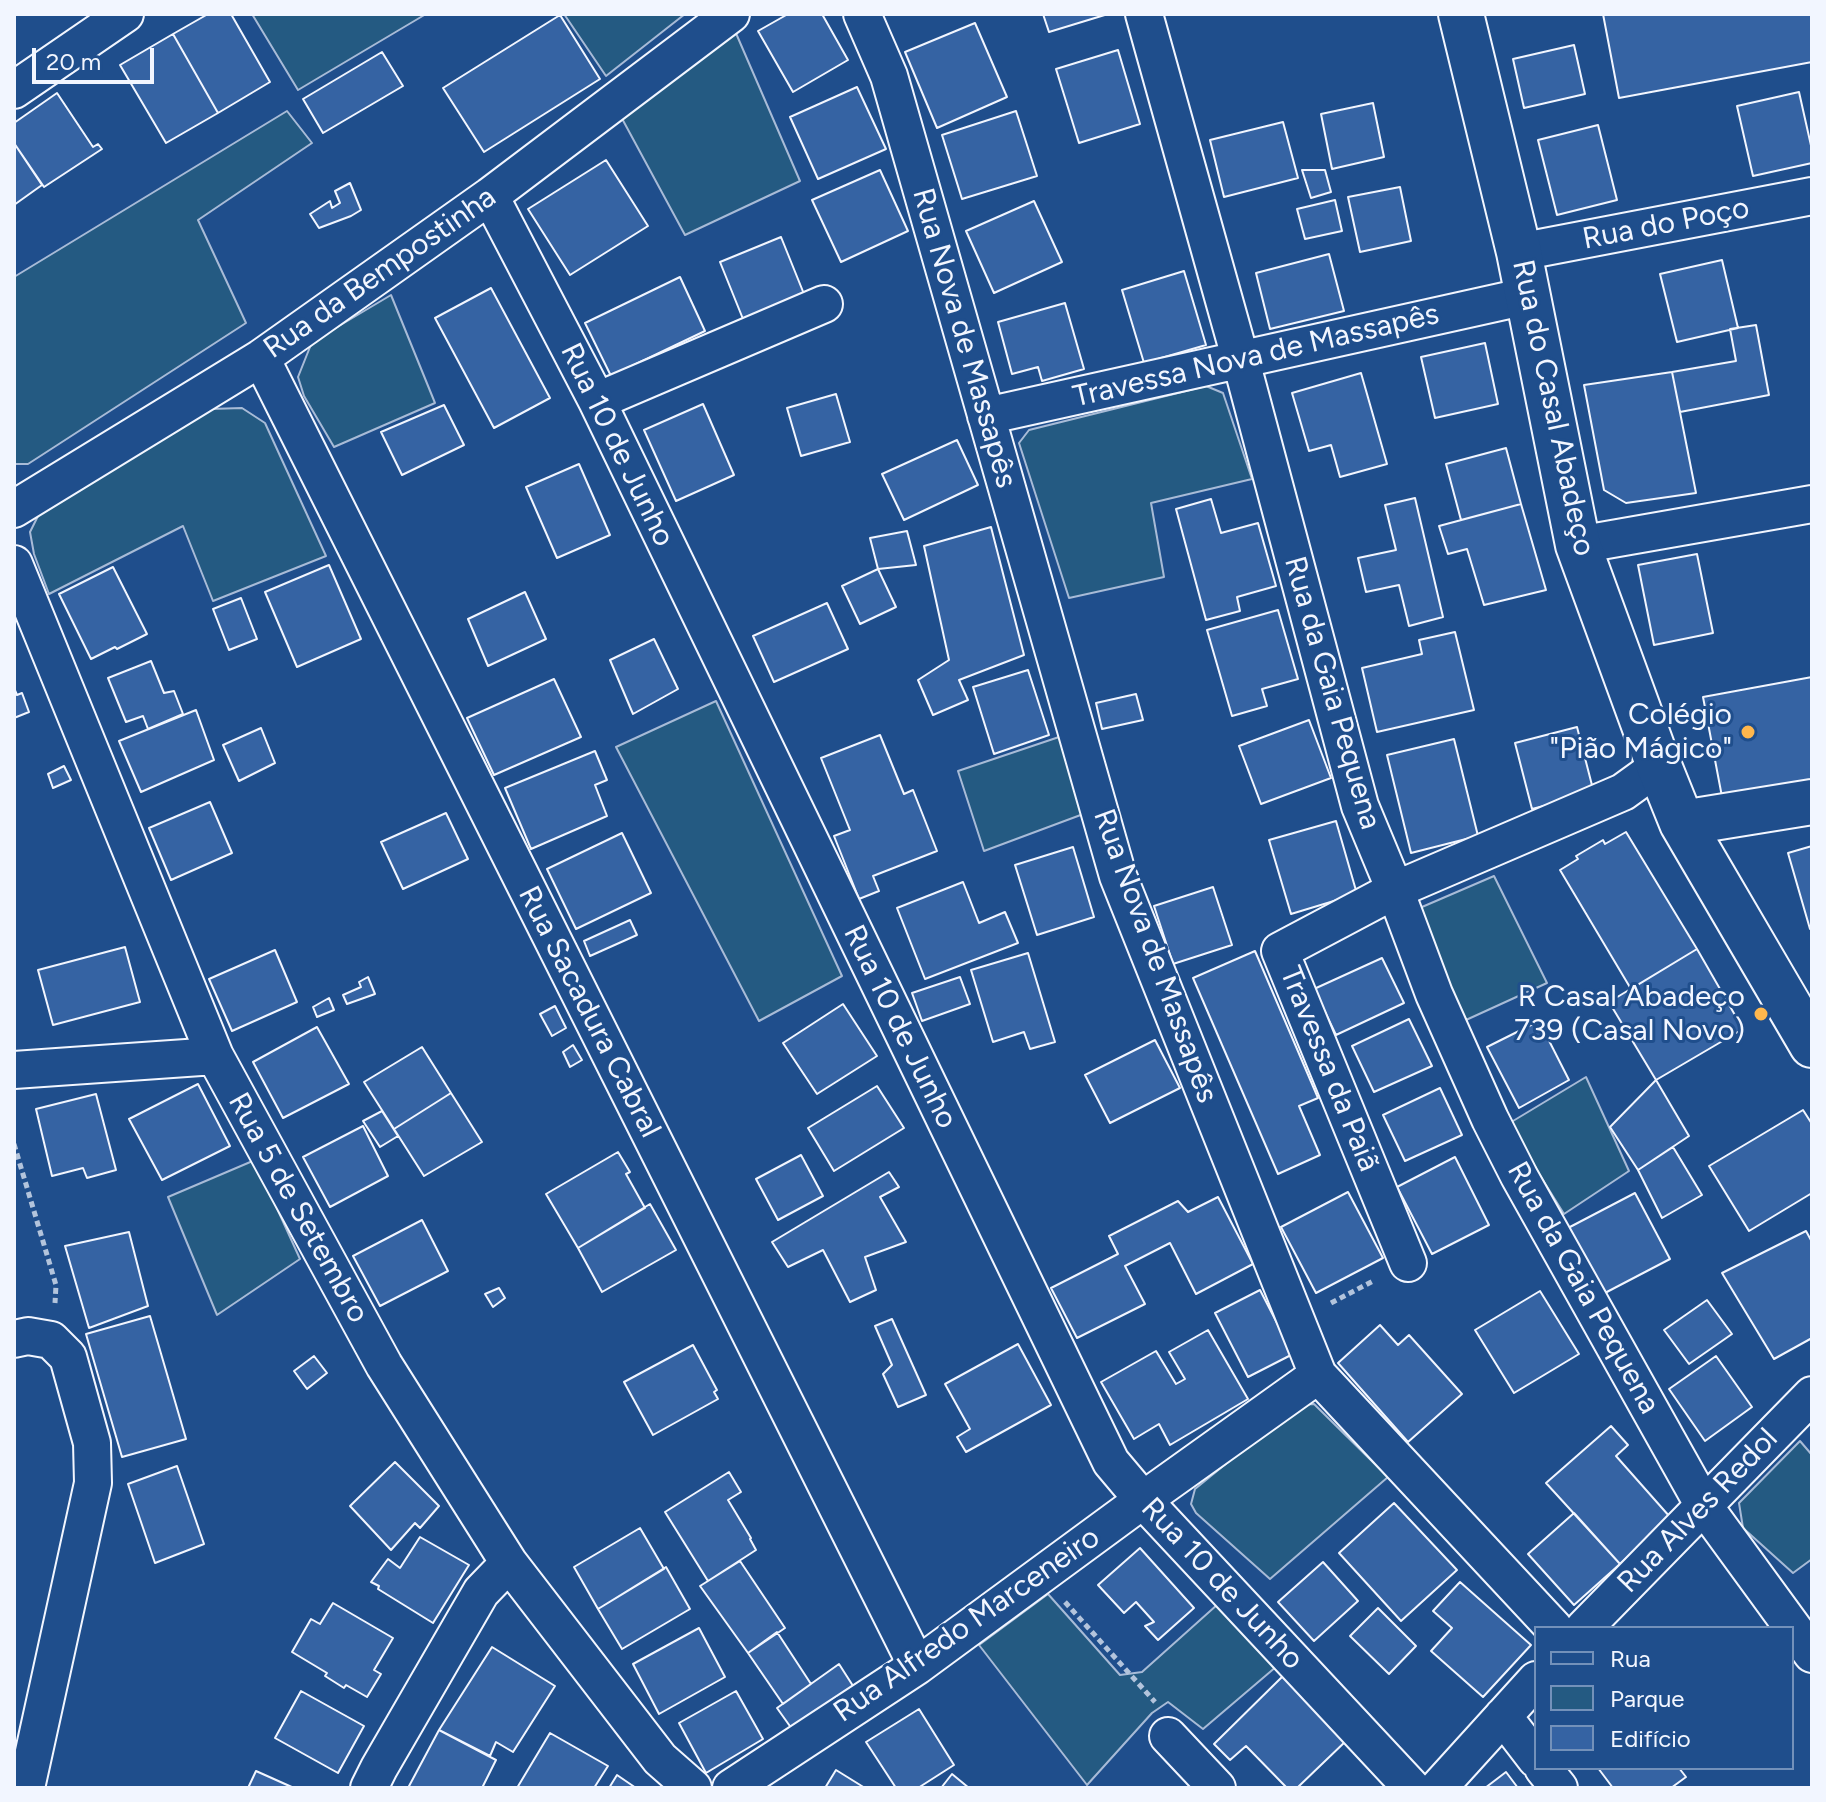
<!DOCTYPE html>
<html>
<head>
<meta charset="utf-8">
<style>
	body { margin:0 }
	#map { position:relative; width:1826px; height:1802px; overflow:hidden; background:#1f4e8c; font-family:Figtree,sans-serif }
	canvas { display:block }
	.frame { position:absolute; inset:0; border:16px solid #f2f6ff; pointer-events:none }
	.legend { position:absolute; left:1534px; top:1626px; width:260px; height:144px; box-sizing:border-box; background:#1f4e8c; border:2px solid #7391ba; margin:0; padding:10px 14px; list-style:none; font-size:24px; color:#f2f6ff }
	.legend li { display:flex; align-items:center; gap:16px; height:40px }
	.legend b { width:40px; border:2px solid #7391ba }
	.scale { position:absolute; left:32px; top:48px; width:122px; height:36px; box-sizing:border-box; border:4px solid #f2f6ff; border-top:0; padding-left:10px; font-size:24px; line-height:28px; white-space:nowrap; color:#f2f6ff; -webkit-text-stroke:6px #1f4e8c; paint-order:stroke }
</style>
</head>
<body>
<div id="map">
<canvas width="1826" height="1802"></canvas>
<div class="frame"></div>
<ul class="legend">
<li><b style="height:10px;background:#1f4e8c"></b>Rua</li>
<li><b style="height:22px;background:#245a82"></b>Parque</li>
<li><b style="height:22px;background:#3563a3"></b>Edifício</li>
</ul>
<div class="scale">20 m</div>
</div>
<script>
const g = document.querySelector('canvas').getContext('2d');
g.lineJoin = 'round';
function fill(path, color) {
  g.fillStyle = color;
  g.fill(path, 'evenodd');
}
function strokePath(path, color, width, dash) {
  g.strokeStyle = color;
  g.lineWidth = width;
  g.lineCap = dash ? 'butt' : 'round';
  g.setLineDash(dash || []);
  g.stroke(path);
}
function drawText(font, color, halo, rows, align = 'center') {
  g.font = font + ' Figtree,sans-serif';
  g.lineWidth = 6;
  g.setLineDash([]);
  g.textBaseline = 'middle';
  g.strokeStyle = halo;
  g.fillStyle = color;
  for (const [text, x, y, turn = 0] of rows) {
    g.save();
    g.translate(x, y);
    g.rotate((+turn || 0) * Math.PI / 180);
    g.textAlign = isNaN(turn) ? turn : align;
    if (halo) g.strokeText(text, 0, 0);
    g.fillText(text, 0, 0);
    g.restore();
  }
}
const green = new Path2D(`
	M252,14h174l-128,76z
	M564,14h121l-79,62z
	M735,31l65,150 -115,54 -66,-122z
	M287,111l25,32 -114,77 48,103 -218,141h-14v-187z
	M391,295l44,108 -101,44 -30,-51 -6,-19 14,-35z
	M1206,386l17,7 29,86 -101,24 13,74 -95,21 -50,-155 10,-13z
	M242,408l23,15 61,133 -113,45 -30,-75 -134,68 -15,-40 -4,-22 10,-20 170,-103z
	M716,701l126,275 -83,45 -143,-274z
	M1059,737l27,76 -102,38 -26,-80z
	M1494,876l53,107 -81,37 -51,-110z
	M1586,1077l43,94 -65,43 -56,-90z
	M255,1160l45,99 -83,56 -49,-118z
	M1314,1404l74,73 -118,102 -74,-66 -5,-9 4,-15 103,-84z
	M1800,1441l12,14v104l-19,14 -50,-45 -4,-25z
	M1048,1594l72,81 22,-3 76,-68 59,62 -74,63 -35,-27 -16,11 -65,72 -108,-140z`);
fill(green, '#245a82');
strokePath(green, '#a8bbd7', 2);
const building = new Path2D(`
	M208,14h23l39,68 -52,31 -45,-79z
	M788,14h34l26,46 -55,32 -35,-61z
	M1043,14h65l-59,18z
	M1603,14h209v48l-193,36z
	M560,15l40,64 -116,73 -41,-64z
	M975,23l32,74 -70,31 -32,-76z
	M173,34l45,79 -52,30 -46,-78z
	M1574,45l11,49 -61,14 -11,-49z
	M1118,50l22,74 -61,19 -23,-74z
	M382,52l21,34 -80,47 -20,-34z
	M857,87l29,62 -68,30 -28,-62z
	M1799,92l13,58v13l-59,13 -16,-70z
	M57,93l36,54 5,-3 4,5 -58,38 -30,-44v-20z
	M1373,103l11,54 -52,12 -11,-55z
	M1016,111l21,65 -75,23 -20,-64z
	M1283,122l15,56 -74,19 -14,-57z
	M1598,125l19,75 -60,15 -19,-75z
	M14,143l28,42 -28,20z
	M606,160l42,66 -78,49 -42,-66z
	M880,170l28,61 -67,31 -29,-62z
	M1302,170h23l6,22 -20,6z
	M350,183l11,27 -10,6 -32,12 -9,-14 20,-13 2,7 8,-5 -5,-12z
	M1400,187l11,54 -51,11 -12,-55z
	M1335,200l7,31 -37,8 -8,-30z
	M1034,201l28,61 -68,31 -28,-62z
	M781,237l23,57 -61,25 -23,-57z
	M1329,254l15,57 -74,18 -14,-56z
	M1722,260l16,68 -61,14 -17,-68z
	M1184,271l22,74 -62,18 -22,-73z
	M680,277l25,54 -94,45 -26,-53z
	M491,288l59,110 -56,30 -59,-110z
	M1065,303l19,66 -42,12 -4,-14 -26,7 -14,-52z
	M1756,325l13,70 -89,17 -8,-40 64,-11 -6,-32z
	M1485,343l13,61 -63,14 -14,-61z
	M1672,372l24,121 -70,10 -22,-13 -20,-105z
	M1361,373l26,91 -47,13 -9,-32 -22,6 -17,-58z
	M836,394l14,48 -49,14 -14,-48z
	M703,404l31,71 -58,26 -32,-71z
	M444,405l20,40 -62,30 -21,-43z
	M957,440l21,45 -74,35 -22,-46z
	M1506,448l15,56 -60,16 -15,-56z
	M579,464l31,71 -53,23 -31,-71z
	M1415,498l28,119 -34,9 -10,-41 -33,7 -8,-34 38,-8 -11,-45z
	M1211,499l10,34 37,-10 18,63 -39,11 3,14 -34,9 -30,-111z
	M1521,504l25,86 -62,15 -17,-56 -19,5 -9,-28z
	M991,527l33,128 -65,25 9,20 -35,15 -15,-35 31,-20 -25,-114z
	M907,531l9,34 -38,4 -8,-31z
	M1697,554l16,79 -59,12 -16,-80z
	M329,565l32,74 -64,28 -32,-75z
	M113,567l34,67 -30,15 -2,-2 -24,12 -32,-65z
	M878,569l18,38 -36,17 -18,-38z
	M525,592l21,47 -58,27 -20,-47z
	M241,598l16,41 -28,11 -16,-41z
	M827,603l21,46 -74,33 -21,-46z
	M1278,610l20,69 -36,10 5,17 -35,10 -25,-86z
	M1455,632l19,78 -97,22 -15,-64 60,-14 -3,-14z
	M654,639l24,50 -45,25 -23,-54z
	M151,661l13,32 10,-2 9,23 -35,15 -5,-13 -17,6 -18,-44z
	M1028,670l21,65 -55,19 -21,-67z
	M1812,677v109l-89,16 -20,-105z
	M554,679l27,58 -87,38 -27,-57z
	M14,688l3,7 5,-2 7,19 -15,6z
	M1136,694l7,26 -41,9 -6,-26z
	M196,710l18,50 -73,32 -22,-51z
	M1309,720l22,58 -70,26 -22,-58z
	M1577,727l17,66 -62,16 -17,-66z
	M261,728l14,35 -36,18 -16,-36z
	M880,735l24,59 9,-4 24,61 -64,25 6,15 -20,8 -25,-63 16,-6 -29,-72z
	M1454,739l24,97 -67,17 -24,-98z
	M595,751l12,29 -12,5 12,31 -76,33 -26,-61z
	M64,766l7,14 -18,8 -5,-14z
	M210,802l22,51 -61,27 -22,-52z
	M446,813l22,46 -65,30 -22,-47z
	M1336,821l21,73 -66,20 -22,-74z
	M1626,832l71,117 -66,40 -71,-119 18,-11 -2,-3 27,-16 2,4z
	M622,833l29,60 -75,36 -29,-60z
	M1812,846v83h-2l-22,-76z
	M1073,847l21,70 -57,18 -22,-70z
	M963,882l16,41 26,-11 13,31 -93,36 -28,-71z
	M1213,887l19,58 -59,19 -19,-58z
	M630,920l7,15 -47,21 -6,-15z
	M125,947l15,55 -87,23 -15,-55z
	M1697,949l46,80 -87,51 -47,-78z
	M275,950l22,52 -65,29 -23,-52z
	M1255,951l63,147 -19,8 21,49 -42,19 -85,-196z
	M1028,953l27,89 -25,7 -6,-17 -31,10 -22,-72z
	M1382,958l22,45 -68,32 -22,-46z
	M368,977l7,17 -28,10 -4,-9 18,-8 -2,-5z
	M960,977l10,27 -48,17 -10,-28z
	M329,998l5,12 -17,7 -4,-10z
	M843,1004l34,52 -60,38 -34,-51z
	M555,1006l11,22 -14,8 -12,-22z
	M1409,1019l23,47 -58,26 -22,-46z
	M1539,1021l30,59 -50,28 -32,-61z
	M317,1027l32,57 -66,34 -30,-56z
	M1155,1040l25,48 -70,35 -25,-48z
	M573,1045l9,15 -12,7 -7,-15z
	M422,1047l29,46 -57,36 -30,-47z
	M1656,1080l33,56 -51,34 -28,-43z
	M198,1084l32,62 -68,34 -33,-61z
	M877,1086l27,42 -70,43 -26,-43z
	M1440,1088l22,47 -57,26 -22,-46z
	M451,1093l31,49 -58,34 -30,-47z
	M96,1094l20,76 -29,8 -4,-10 -31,8 -16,-67z
	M1803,1110l9,14v69l-63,38 -40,-65z
	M382,1111l16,25 -18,11 -17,-26z
	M363,1126l25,50 -58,31 -27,-50z
	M1673,1147l29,48 -40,23 -24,-48z
	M618,1152l12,20 -4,2 19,34 -67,40 -32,-54z
	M801,1155l22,41 -45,24 -22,-41z
	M1455,1157l34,68 -57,29 -35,-67z
	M889,1172l10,15 -19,10 26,45 -41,15 11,33 -26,12 -27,-52 -35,17 -16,-25z
	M1348,1192l35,66 -67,35 -35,-66z
	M1635,1193l35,66 -67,35 -35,-66z
	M1218,1197l35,67 -57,30 -26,-51 -45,23 20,38 -68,34 -26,-50 67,-34 -9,-18 69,-35 10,11z
	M650,1204l26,46 -74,42 -24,-44z
	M422,1220l26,51 -68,35 -27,-50z
	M1806,1231l6,11v96l-38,21 -52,-86z
	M129,1232l19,74 -59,22 -24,-82z
	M499,1288l6,10 -12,9 -8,-13z
	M1260,1290l33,64 -45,23 -33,-64z
	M1540,1291l39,63 -65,39 -39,-63z
	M1707,1300l25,34 -43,30 -25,-34z
	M150,1316l36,123 -64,18 -36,-123z
	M892,1319l34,76 -28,12 -15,-33 9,-9 -17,-39z
	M1380,1325l18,20 11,-10 53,59 -54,48 -70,-79z
	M1208,1330l40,69 -78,46 -11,-21 -25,15 -33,-57 55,-31 20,33 9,-5 -16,-27z
	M1018,1344l33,61 -85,47 -9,-15 13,-8 -25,-45z
	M693,1345l24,45 -3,2 4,7 -65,36 -29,-53z
	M314,1356l13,17 -20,16 -13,-18z
	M1716,1356l36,51 -47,34 -36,-52z
	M1611,1426l17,19 -12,11 54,61 -50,47 -74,-81z
	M395,1462l44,44 -19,22 -5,-5 -24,27 -41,-44z
	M177,1466l27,78 -49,19 -27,-79z
	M729,1472l12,20 -13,8 23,38 -1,1 6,11 -48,31 -43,-69z
	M1394,1503l63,67 -56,51 -62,-68z
	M1574,1513l46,51 -46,41 -46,-51z
	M640,1528l24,41 -66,40 -24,-42z
	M420,1537l49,28 -36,58 -55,-34 1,-3 -8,-4 17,-23 12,9z
	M1140,1548l54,60 -36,32 -13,-14 9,-4 -18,-20 -12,11 -26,-28z
	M740,1561l45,67 -37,25 -48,-67z
	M1323,1562l35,39 -44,40 -36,-39z
	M666,1567l24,42 -68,40 -24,-40z
	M1460,1582l71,63 -48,52 -52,-46 21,-23 -19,-17z
	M333,1603l60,35 -19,32 7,4 -14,23 -21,-12 -2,3 -19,-12 2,-3 -35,-21 19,-33 9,5z
	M1378,1608l38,38 -27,28 -39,-38z
	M699,1628l26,49 -66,37 -26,-50z
	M777,1632l34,52 -28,20 -35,-51z
	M492,1647l63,39 -42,66 -17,-10 -6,14 -51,-26z
	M839,1664l16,25 -63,40 -15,-21z
	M1285,1674l63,65 -51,49h-10l-41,-42 -16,14 -16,-16z
	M301,1691l63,35 -26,47 -63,-35z
	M736,1691l27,48 -57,34 -27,-50z
	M919,1709l35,56 -36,23h-22l-30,-46z
	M439,1730l57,30 -14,28h-74z
	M550,1733l58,33 -14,22h-77z
	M1598,1768h81l7,9 -15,11h-58z
	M836,1770l29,18h-40z
	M256,1771l38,17h-46z
	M1506,1772l12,16h-33z
	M952,1774l17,14h-28z
	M617,1775l19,13h-27z`);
fill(building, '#3563a3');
strokePath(building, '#f2f6ff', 2);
const street = new Path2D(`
	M862,14l27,62 229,800 200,499 236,253
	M1144,14l97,347 119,445 35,84 39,104 56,125 29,57 185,330 108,148
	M14,90l111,-76
	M490,196l107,205 514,1061 32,38 269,288
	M1519,252l293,-56
	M261,358l656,1308
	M597,401l227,-97
	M986,416l541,-120
	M14,509l247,-151 229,-162 241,-182
	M1578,545l234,-41
	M14,564l201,492 169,309 125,198 151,196 33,29
	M14,1070l201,-14
	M1408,1263l-128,-312 115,-61 228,-98 36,-26
	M14,1339l14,-3 23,4 17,17 24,86 1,40 -67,305
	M1584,1628l228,-233
	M1503,1716l33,43
	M1168,1736l49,52
	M1543,1768l16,20
	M369,1788l10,-20 102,-176 28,-29
	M731,1788l186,-122 226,-166 175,-125
	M1438,1788l98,-108`);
const secondary = new Path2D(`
	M1461,14l58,238 59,293 81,221 23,57 130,222
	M1682,823l130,-21`);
strokePath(street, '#f2f6ff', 40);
strokePath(secondary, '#f2f6ff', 48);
strokePath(new Path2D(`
	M14,1144l42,141 -1,18
	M1331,1303l44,-23
	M1065,1602l90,100`), '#b3c4dc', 5, [6, 4]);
strokePath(street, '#1f4e8c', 36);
strokePath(secondary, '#1f4e8c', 44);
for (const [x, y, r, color] of [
	[1748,732,8,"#ffb74d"],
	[1761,1014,8,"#ffb74d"]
]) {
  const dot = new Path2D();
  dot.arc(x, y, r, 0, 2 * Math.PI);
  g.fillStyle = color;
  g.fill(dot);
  strokePath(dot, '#1f4e8c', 3);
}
drawText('30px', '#f2f6ff', '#1f4e8c', [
	["Rua do Poço",1666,224,-11],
	["Rua da Bempostinha",380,273,-35],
	["Rua Nova de Massapês",964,338,74],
	["Travessa Nova de Massapês",1256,356,-13],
	["Rua do Casal Abadeço",1553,408,78],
	["Rua 10 de Junho",617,445,64],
	["Rua da Gaia Pequena",1332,693,74],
	["Rua Nova de Massapês",1155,956,70],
	["Rua Sacadura Cabral",589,1012,63],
	["Rua 10 de Junho",900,1027,64],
	["Travessa da Paiã",1329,1069,68],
	["Rua 5 de Setembro",298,1208,61],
	["Rua da Gaia Pequena",1583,1288,61],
	["Rua Alves Redol",1698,1511,-46],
	["Rua 10 de Junho",1222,1584,47],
	["Rua Alfredo Marceneiro",967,1625,-35]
]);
drawText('30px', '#f2f6ff', '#1f4e8c', [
	["Colégio",1732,715],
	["\"Pião Mágico\"",1732,749],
	["R Casal Abadeço",1745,997],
	["739 (Casal Novo)",1745,1031]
], 'right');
</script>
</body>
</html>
